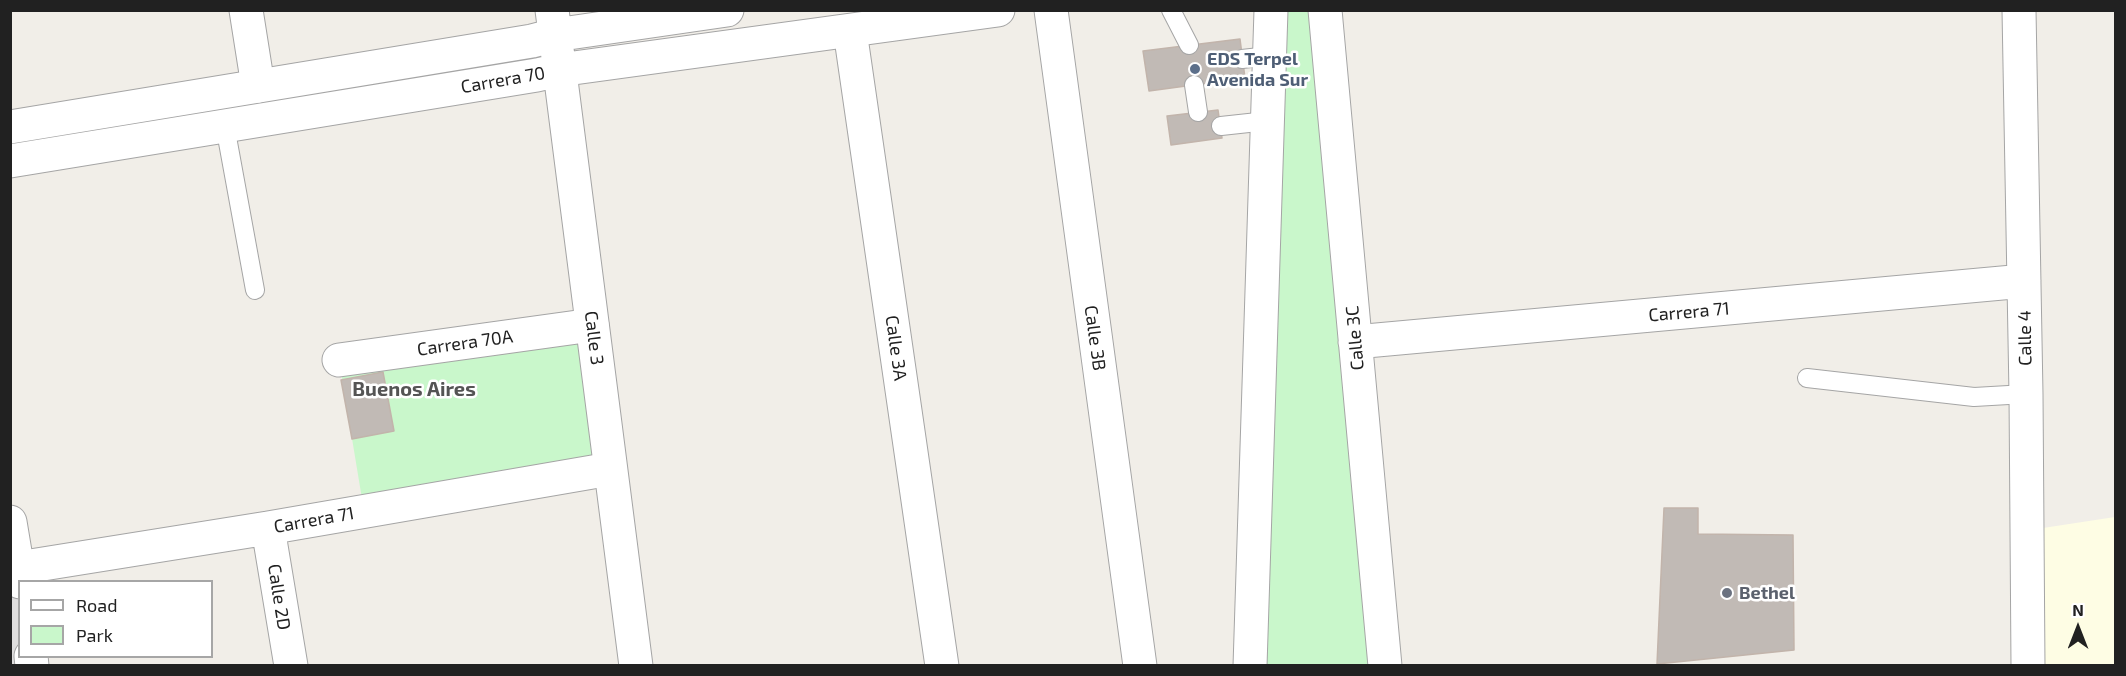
<!DOCTYPE html>
<html>
<head>
<meta charset="utf-8">
<style>
	body { margin:0 }
	#map { position:relative; width:2126px; height:676px; overflow:hidden; background:#f1eee8; font-family:"Exo 2",sans-serif }
	canvas { display:block }
	.frame { position:absolute; inset:0; border:12px solid #212121; pointer-events:none }
	.legend { position:absolute; left:18px; top:580px; width:195px; height:78px; box-sizing:border-box; background:#fff; border:2px solid #a6a6a6; margin:0; padding:8px 10px; list-style:none; font-size:18px; color:#212121 }
	.legend li { display:flex; align-items:center; gap:12px; height:30px }
	.legend b { width:30px; border:2px solid #a6a6a6 }
	.north { position:absolute; left:2048px; top:598px; width:60px; height:60px; -webkit-text-stroke:4px #fff; paint-order:stroke; rotate:0deg; font-size:16px; font-weight:700; line-height:24px; text-align:center; color:#212121 }
	.north::after { content:''; display:block; margin:auto; width:21px; height:27px; background:#212121; clip-path:polygon(50% 0,100% 100%,50% 72%,0 100%) }
</style>
</head>
<body>
<div id="map">
<canvas width="2126" height="676"></canvas>
<div class="frame"></div>
<ul class="legend">
<li><b style="height:8px;background:#fff"></b>Road</li>
<li><b style="height:16px;background:#c9f7cb"></b>Park</li>
</ul>
<div class="north">N</div>
</div>
<script>
const g = document.querySelector('canvas').getContext('2d');
g.lineJoin = 'round';
function fill(path, color) {
  g.fillStyle = color;
  g.fill(path, 'evenodd');
}
function strokePath(path, color, width, dash) {
  g.strokeStyle = color;
  g.lineWidth = width;
  g.lineCap = dash ? 'butt' : 'round';
  g.setLineDash(dash || []);
  g.stroke(path);
}
function drawText(font, color, halo, rows, align = 'center') {
  g.font = font + ' "Exo 2",sans-serif';
  g.lineWidth = 5;
  g.setLineDash([]);
  g.textBaseline = 'middle';
  g.strokeStyle = halo;
  g.fillStyle = color;
  for (const [text, x, y, turn = 0] of rows) {
    g.save();
    g.translate(x, y);
    g.rotate((+turn || 0) * Math.PI / 180);
    g.textAlign = isNaN(turn) ? turn : align;
    if (halo) g.strokeText(text, 0, 0);
    g.fillText(text, 0, 0);
    g.restore();
  }
}
fill(new Path2D(`
	M10,522l10,60v74l12,9h-21z`), '#dfdede');
fill(new Path2D(`
	M2115,517v148h-70l-2,-137z`), '#fefde4');
fill(new Path2D(`
	M1271,11h54l60,654 -135,1z
	M592,325l18,144 -246,42 -25,-151z`), '#c9f7cb');
const building = new Path2D(`
	M1240,39l5,39 -96,13 -6,-40z
	M1218,110l4,28 -51,7 -4,-29z
	M383,372l11,59 -42,8 -11,-59z
	M1664,508h34v26l95,1 1,115 -137,14z`);
fill(building, '#c1bab5');
strokePath(building, '#c2b4ab', 1.5);
const service = new Path2D(`
	M1171,10l18,35
	M1242,59l27,-3
	M1194,85l4,27
	M225,126l30,164
	M1221,126l46,-5
	M1807,378l167,19 52,-3`);
const minor = new Path2D(`
	M246,10l12,76
	M1051,10l89,656
	M1325,10l60,656
	M2019,10l7,384 2,272
	M850,31l92,635
	M1355,342l669,-61
	M339,360l253,-35
	M10,522l10,60
	M268,528l23,138
	M18,568l250,-40 342,-59
	M31,656l1,10
	M1250,666l21,-656`);
const tertiary = new Path2D(`
	M552,10l84,656
	M10,127l522,-86 23,-6 172,-25
	M10,161l527,-86 22,-5 439,-60`);
strokePath(service, '#a5a5a5', 20);
strokePath(minor, '#a5a5a5', 35);
strokePath(tertiary, '#a5a5a5', 35);
strokePath(service, '#fff', 18);
strokePath(minor, '#fff', 33);
strokePath(tertiary, '#fff', 33);
for (const [x, y, r, color] of [
	[1195,69,6,"#5c6f8a"],
	[1727,593,6,"#6b7280"]
]) {
  const dot = new Path2D();
  dot.arc(x, y, r, 0, 2 * Math.PI);
  g.fillStyle = color;
  g.fill(dot);
  strokePath(dot, '#fff', 2);
}
drawText('bold 18px', '#4e5e75', '#fff', [
	["EDS Terpel",1207,59],
	["Avenida Sur",1207,80]
], 'left');
drawText('18px', '#212121', '#fff', [
	["Carrera 70",503,80,-10],
	["Carrera 71",1689,312,-5],
	["Calle 3",594,338,83],
	["Calle 3B",1095,338,82],
	["Calle 3C",1355,338,-95],
	["Calle 4",2025,338,-91],
	["Carrera 70A",465,343,-8],
	["Calle 3A",896,348,82],
	["Carrera 71",314,520,-10],
	["Calle 2D",279,597,81]
]);
drawText('bold 18px', '#5b616d', '#fff', [
	["Bethel",1739,593]
], 'left');
drawText('bold 20px', '#545454', '#fff', [
	["Buenos Aires",414,389]
]);
</script>
</body>
</html>
